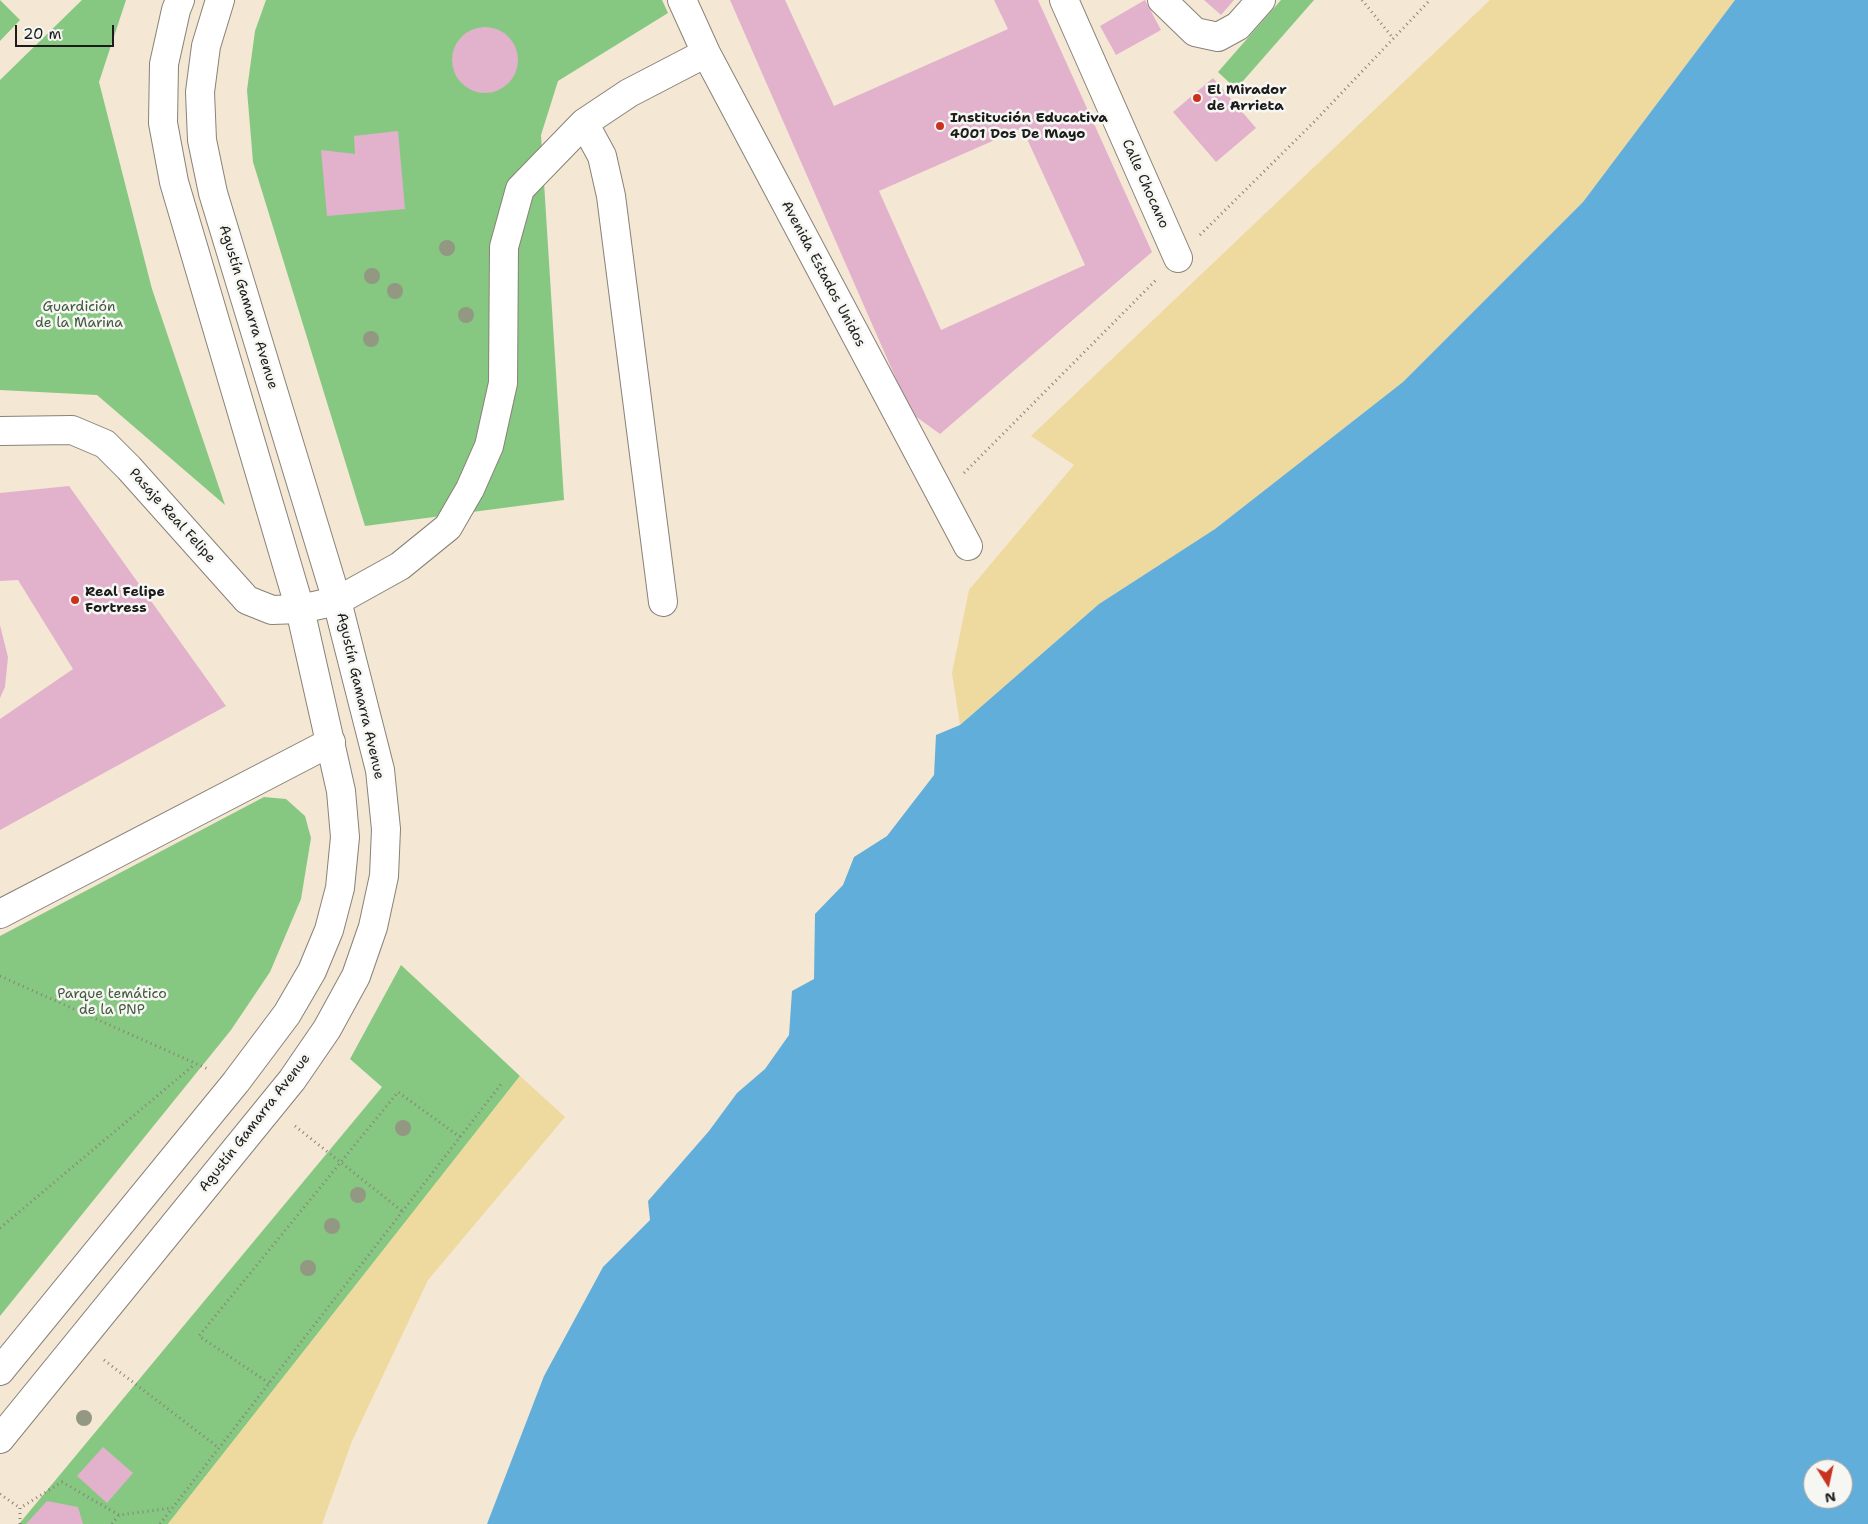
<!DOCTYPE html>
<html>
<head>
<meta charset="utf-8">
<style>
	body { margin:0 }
	#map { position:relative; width:1868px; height:1524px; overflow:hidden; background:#f4e7d4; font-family:"Shantell Sans",sans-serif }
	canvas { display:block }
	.north { position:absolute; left:1803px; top:1459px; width:50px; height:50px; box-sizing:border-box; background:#f6f6f2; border:1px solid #9f9f9c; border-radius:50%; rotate:170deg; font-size:14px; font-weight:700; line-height:20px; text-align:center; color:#1c1c1c }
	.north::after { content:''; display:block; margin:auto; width:18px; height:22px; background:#c8321e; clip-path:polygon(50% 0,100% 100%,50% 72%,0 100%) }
	.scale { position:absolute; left:15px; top:25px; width:99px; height:22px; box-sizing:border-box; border:2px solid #1c1c1c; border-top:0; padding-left:6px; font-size:15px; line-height:18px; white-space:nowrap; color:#1c1c1c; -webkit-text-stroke:4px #f6f6f2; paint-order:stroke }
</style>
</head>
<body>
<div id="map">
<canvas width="1868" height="1524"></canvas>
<div class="north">N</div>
<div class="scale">20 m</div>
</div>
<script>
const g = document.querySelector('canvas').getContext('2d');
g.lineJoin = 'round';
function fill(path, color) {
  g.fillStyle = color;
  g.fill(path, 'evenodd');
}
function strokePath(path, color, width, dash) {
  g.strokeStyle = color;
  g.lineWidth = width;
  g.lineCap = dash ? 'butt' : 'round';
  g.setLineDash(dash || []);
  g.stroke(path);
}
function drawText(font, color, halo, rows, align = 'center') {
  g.font = font + ' "Shantell Sans",sans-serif';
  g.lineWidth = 5;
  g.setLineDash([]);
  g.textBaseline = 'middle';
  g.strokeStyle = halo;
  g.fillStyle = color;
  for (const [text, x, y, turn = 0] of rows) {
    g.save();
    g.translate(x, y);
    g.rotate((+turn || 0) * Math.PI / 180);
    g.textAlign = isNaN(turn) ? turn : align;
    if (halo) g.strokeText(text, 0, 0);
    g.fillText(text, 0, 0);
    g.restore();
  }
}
fill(new Path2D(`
	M0,0l20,20 -20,21z
	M82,0h44l-27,82 53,207 73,216 -128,-110 -97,-5v-310z
	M266,0h396l6,13 -110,68 -17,54 23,365 -199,26 -112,-364 -6,-72 8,-59z
	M1281,0h33l-78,89 -18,-17z
	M264,797l22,2 19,17 6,22 -10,61 -31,73 -39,58 -231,286v-380z
	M401,965l119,111 -352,448h-149l363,-437 -32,-28z`), '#86c881');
fill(new Path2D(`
	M1490,0h245l-152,202 -180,180 -188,147 -116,75 -139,121 -8,-52 17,-83 105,-125 -43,-29z
	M520,1076l45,41 -137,163 -76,161 -30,83h-154z`), '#eeda9e');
fill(new Path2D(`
	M1735,0h133v1524h-1381l57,-148 59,-109 47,-47 -2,-19 61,-70 28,-38 28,-24 24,-34 3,-44 22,-12 1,-65 28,-29 11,-28 33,-21 47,-61 2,-40 24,-10 139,-121 116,-75 188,-147 180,-180zM1813,1469h30v30h-30z`), '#62aedb');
fill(new Path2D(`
	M730,0h55l49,106 174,-77 -14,-29h44l114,252 -212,182 -29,-21zM1022,128l63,137 -144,65 -62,-139z
	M1145,0l16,30 -45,25 -16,-29z
	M1204,0h30l-13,15z
	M452 60a33 33 0 1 1 66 0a33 33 0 1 1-66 0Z
	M1213,78l43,50 -40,34 -43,-50z
	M398,131l7,78 -78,7 -6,-66 34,4 -1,-18z
	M69,486l157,220 -226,124v-111l73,-50 -55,-89 -18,1v-88z
	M0,625l8,32 -3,30 -5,11z
	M103,1447l30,26 -26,30 -30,-27z
	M47,1501l31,6 5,17h-57z`), '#e2b2cc');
const minor = new Path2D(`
	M682,0l24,53 262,493
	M1064,0l114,258
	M1162,0l33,32 23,5 20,-11 23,-26
	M584,123l18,33 9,40 52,406
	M0,431l72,-1 33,14 24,24 118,132 25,10 28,-1 37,-8 63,-35 48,-39 22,-38 19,-43 14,-63 1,-136 16,-58 64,-66 45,-30 77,-40
	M0,914l331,-172`);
const major = new Path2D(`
	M0,1371l236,-289 51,-68 25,-43 17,-41 11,-42 5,-51 -4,-46 -41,-182 -126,-427 -11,-59 1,-59 12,-54 4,-10
	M0,1439l292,-359 35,-51 29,-53 17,-49 11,-51 2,-47 -6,-59 -43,-169 -124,-408 -11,-53 -2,-48 6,-46 14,-46`);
strokePath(minor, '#888278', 30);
strokePath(major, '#888278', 30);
strokePath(new Path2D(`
	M1362,0l31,38
	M1200,235l113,-112 117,-123
	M964,473l193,-194
	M0,976l208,93
	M295,1126l107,85
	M0,1228l195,-164
	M104,1360l115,88
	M269,1383l-70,-47 199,-244 62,45
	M0,1494l20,14
	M20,1524v-16l42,-26 57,33 53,-7
	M112,1524l7,-9
	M160,1524l342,-441`), '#888278', 3, [1, 4]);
strokePath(minor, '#fff', 28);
strokePath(major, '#fff', 28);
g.fillStyle = '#929882';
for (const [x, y] of [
	[447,248],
	[372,276],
	[395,291],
	[466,315],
	[371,339],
	[403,1128],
	[358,1195],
	[332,1226],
	[308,1268],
	[84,1418]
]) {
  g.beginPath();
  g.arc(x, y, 8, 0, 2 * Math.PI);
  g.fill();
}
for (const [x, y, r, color] of [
	[1197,98,5,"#c8321e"],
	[940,126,5,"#c8321e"],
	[75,600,5,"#c8321e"]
]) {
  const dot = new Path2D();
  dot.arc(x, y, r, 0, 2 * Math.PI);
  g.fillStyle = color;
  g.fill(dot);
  strokePath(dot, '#f6f6f2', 2);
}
drawText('bold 14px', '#1c1c1c', '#f6f6f2', [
	["El Mirador",1207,90],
	["de Arrieta",1207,106],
	["Institución Educativa",950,118],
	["4001 Dos De Mayo",950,134],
	["Real Felipe",85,592],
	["Fortress",85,608]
], 'left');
drawText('14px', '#1c1c1c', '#f6f6f2', [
	["Calle Chocano",1145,184,66],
	["Avenida Estados Unidos",823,274,62],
	["Agustín Gamarra Avenue",248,307,73],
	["Pasaje Real Felipe",172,516,48],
	["Agustín Gamarra Avenue",360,696,77],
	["Agustín Gamarra Avenue",255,1123,-52]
]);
drawText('14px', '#41583f', '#f6f6f2', [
	["Guardición",79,307],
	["de la Marina",79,323],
	["Parque temático",112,994],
	["de la PNP",112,1010]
]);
</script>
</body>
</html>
